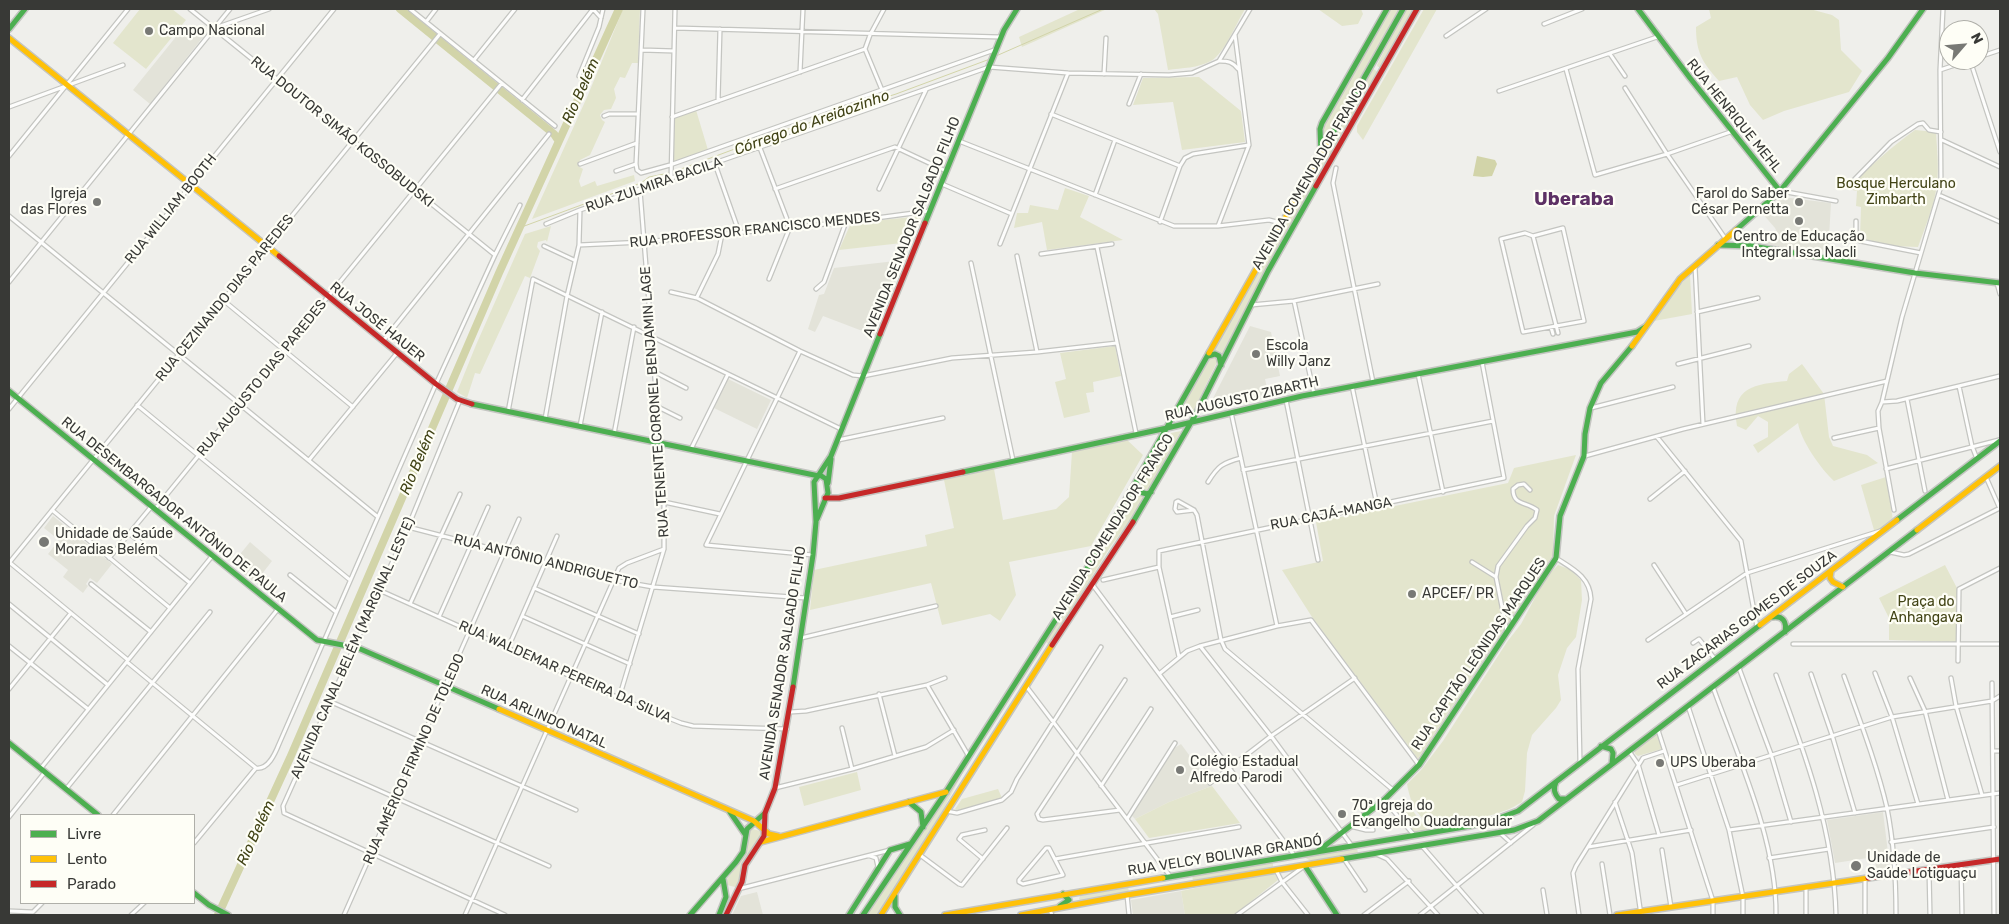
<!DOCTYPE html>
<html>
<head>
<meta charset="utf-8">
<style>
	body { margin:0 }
	#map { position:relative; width:2009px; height:924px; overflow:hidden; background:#efefeb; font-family:Rubik,sans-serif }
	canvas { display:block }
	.frame { position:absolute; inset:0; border:10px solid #383936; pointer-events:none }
	.legend { position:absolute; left:20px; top:814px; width:175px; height:90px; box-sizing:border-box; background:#fefef6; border:1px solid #afafa9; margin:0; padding:6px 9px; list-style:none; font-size:15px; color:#383936 }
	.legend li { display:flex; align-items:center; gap:10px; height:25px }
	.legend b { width:25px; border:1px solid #afafa9 }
	.north { position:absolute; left:1939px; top:20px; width:50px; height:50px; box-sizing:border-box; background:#fefef6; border:1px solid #afafa9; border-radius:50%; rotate:63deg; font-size:14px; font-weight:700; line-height:20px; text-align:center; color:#383936 }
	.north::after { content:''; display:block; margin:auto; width:18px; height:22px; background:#787975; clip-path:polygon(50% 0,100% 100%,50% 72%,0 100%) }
</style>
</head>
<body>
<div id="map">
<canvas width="2009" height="924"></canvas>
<div class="frame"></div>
<ul class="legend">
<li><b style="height:6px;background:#4caf50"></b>Livre</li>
<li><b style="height:6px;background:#ffc107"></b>Lento</li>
<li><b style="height:6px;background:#c62828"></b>Parado</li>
</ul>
<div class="north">N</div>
</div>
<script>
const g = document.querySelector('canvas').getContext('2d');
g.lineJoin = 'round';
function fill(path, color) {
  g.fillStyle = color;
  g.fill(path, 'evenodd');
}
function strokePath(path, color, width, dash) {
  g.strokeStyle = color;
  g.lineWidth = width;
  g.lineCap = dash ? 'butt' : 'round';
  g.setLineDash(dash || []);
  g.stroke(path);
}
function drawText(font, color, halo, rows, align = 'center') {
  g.font = font + ' Rubik,sans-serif';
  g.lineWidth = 4.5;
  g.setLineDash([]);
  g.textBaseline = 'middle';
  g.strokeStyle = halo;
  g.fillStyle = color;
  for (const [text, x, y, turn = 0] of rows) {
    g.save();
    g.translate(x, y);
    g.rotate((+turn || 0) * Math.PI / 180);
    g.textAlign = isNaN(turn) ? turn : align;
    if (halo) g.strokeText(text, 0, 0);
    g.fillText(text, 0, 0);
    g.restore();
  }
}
fill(new Path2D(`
	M207,32l-57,72 -17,-14 46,-57z
	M1782,197l49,6 -3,51 -63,-10 13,-10 -3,-6 -13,-15z
	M904,260l-31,75 -50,-19 -8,16 -7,-3 11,-34 5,-1 10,-26z
	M1250,326l21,6 9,44 -15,3 4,18 -63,15z
	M728,379l43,21 -14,29 -43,-21z
	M53,516l59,48 -15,19 -7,-5 -4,6 2,2 -5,7 -20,-16 5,-7 -20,-16 11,-14 -15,-12z
	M250,542l22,19 -17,22 -23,-19z
	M1181,744l31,42 -43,16 -34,17 -4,-4 42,-66z
	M1883,812l7,57 -13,2 -3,-14 -39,6 -8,-43z
	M1181,891l4,24h-52l-2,-15z
	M757,892l6,23h-31l9,-19z`), '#e3e3d9');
fill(new Path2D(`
	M140,9h32l14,11 -40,49 -33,-26z
	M623,9h17l-2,54h-6l-7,15 -5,-1 -6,12 2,9 -5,11 -7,1 -4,5 2,5 3,2 -15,33 -10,5 -2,6 5,3 -4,12 2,6 14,-6 2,5 37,-11 1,6 -103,38 56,-124z
	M1080,9h27l-85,38 -3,-10z
	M1154,9h91c-8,13 -21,45 -34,52 -13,7 -29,7 -43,9l-10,-56z
	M1318,9h43l2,5 -5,10 -16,2z
	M1388,9h11l-75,133 -3,-14z
	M1406,9h8l-31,55 -3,3h-2l-1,-2z
	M1424,9h13l-74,131 -6,-8v-6z
	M1709,9h101l22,6 7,5 2,30 21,21 -13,21 -65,19 -21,9 -13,-15 -13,-28 -18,4c-17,-19 -23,-29 -23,-54l15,-9z
	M1372,68l6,4 -156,286 -2,-5 -8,-2z
	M1199,77l42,34 4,31 -63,8 -9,-48 -40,3 10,-27z
	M696,110l12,40 -36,13 1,-45z
	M1915,130l21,2c1,17 3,35 1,51 -2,22 -12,44 -19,64l-26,-1 -32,-8 1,-31 -5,-1 1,-15 -9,-2c21,-22 42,-41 67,-59z
	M1065,188l24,8 -9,21 43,23 -76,10 -5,-28 -28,6 3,-15h11l2,-8 28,5z
	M922,216l-11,26 -72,8 12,-27z
	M551,226l-4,16 -1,-2 -8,2 -1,5 3,4 -10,27 -5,-2 -45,98 -5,-1 -8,25 -10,-6 19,-47 49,-111z
	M1690,275l2,39 -38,7 21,-31z
	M1115,346l6,30 -28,6 1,10 -8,1 4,19 -26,6 -9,-36 11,-3 -6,-26z
	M1215,355l3,5 -25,52 -17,3 33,-57z
	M1802,364l22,30 5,43 4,9 34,9 11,8 -44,18c-13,-12 -33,-40 -36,-58l-40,30 -5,-8 15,-8v-15l-10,-6 -12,14 -9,-4c-7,-39 18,-42 50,-45l2,-7z
	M1181,431l-32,59 -6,-1 -2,-5 30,-51z
	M1125,438l18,17 -52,91 -82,16 7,33 -16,26 -10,-7 -48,11 -11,-42 -121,27 4,-40 113,-24 -2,-11 29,-7 -10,-48 50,-11 9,51 53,-11 13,-12 3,-45z
	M1576,455l-22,61 -1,39 -135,204 -106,-142 -30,-47 41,-9 -7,-39 192,-39 6,-15z
	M1886,477l7,43 -9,8 -10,2 -13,-45z
	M1136,490l15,2 -40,54 -62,99 -3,-3z
	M1558,565l11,4 12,11 1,20 -6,37 -9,11 -9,27 3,25 -5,8 -24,27 -5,18 -2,38 -3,11c-6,3 -11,7 -18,9 -15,6 -66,18 -80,8 -10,-7 -15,-23 -17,-35l14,-14 22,-29 64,-99 14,-18 25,-47z
	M1945,565l13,25 -1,52 -68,-2v-22l-10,-20z
	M1657,734l5,15 -24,7 -3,-2 -1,-4z
	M969,761l-25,47 -66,107h-12z
	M857,772l4,18 -57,16 -5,-19z
	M1212,786l28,37 -91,15 -14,-19 34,-17z
	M998,789l4,9 -45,13 -2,-2 7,-10z
	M1408,805l20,25 -13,2 -17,-20z
	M753,829l7,2v9c-14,11 -18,28 -22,45l-3,2 -8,-2 -1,-5 18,-23 3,-6 2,-19z
	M1357,848l1,5 -47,8 -7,-4z
	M1273,862v6l-80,13 -1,-6z
	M1274,872l4,8 -44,35h-49l-4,-24z
	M1128,886l1,6 -48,9 -2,-2 1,-3z`), '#e3e5cd');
fill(new Path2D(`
	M1477,156l18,4 2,4 -5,12 -9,1 -10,-1z`), '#d2d4a9');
strokePath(new Path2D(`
	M996,56l107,-47
	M673,172l118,-44 6,1 20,-10h10l15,-8 54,-17 94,-35
	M519,228l122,-45 8,-6 20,-4`), '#d2d4a9', 1);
strokePath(new Path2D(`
	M400,9l154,125 4,6
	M218,915l72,-157 209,-485 120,-264`), '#d2d4a9', 8);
const street = new Path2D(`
	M190,9l305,246
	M410,9l145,117
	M593,9l8,9
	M643,9l-7,155 1,6 4,3 29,-8 327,-116
	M426,22l10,-13
	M1544,24l38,-15
	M215,28l54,-19
	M675,28l325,9
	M1446,36l40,-27
	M642,50l32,1
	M1610,54l15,22
	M1979,57l21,-7
	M474,60l41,-51
	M1970,60l30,92
	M1220,61c8,0 13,1 18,8
	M1566,69l29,106 72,-21 66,-23
	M1940,70l30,-10
	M800,72l3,-63
	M1104,74l2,-36
	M579,76l20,-49 4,-18
	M1625,88l42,66 58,84
	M882,90l-17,-41 5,-14 14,-26
	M1499,91l158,-54
	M522,100l71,-91
	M718,101l2,-72
	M1129,104l12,-30
	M9,107l114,-42
	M1051,114l129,52
	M604,116l5,-2h29
	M672,117l193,-68
	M1942,140l58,27
	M959,141l215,85h44l51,-6 12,3
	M760,148l30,79 -21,52
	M9,156l119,-147
	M580,164l57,-21
	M715,164l24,68
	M1336,168l-3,15 40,199
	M616,171l20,-7
	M671,179l4,-170
	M1852,182l39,-40 27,-18 5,-1 6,7 12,2
	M942,184l70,30
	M775,189l120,-42 51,24
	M879,189l47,-99
	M1781,191l55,10
	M1095,195l20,-55
	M1939,195l61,27
	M9,216l369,301
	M1856,221v16l4,4 61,12
	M1160,222l20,-56 5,-8 8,-4 56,-9
	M546,224l34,-14 409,-143 79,6 101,2 23,-2 27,-12 31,-52
	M1218,226l31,-81 -14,-110
	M1563,228l21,93 -61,11 -22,-93 24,-6 8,3z
	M1533,236l25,97
	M1000,244l68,-171
	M579,245l65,-3 202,-20 83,-11
	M544,246l30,14
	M1097,247l39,186
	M1041,254l71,-10
	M1017,256l20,96
	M971,263l42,197
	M1695,266l8,158
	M9,282l221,-273
	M1997,283l3,11
	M816,289l8,-7 22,-60
	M671,292l26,6 103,53 53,24 10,1 89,-18 85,-6 80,-9
	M697,297l21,-43 4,-20
	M223,300l130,107
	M1294,301l20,93
	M1251,305l43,-4 84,-17
	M1697,312l61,-14
	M1551,327l2,7
	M383,341l166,-207
	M800,351l-94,194 107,10
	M1678,364l71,-18
	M655,372l31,16
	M1418,374l25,118
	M1352,386l25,119
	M1959,386l13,60 5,13
	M1907,399l18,92
	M460,400l-52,127 -125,279 1,7 221,102
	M1286,400l32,160
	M1882,402l15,-1 103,-25
	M137,405l213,175
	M658,407l22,11
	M1591,408l82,-21
	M9,409l325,-400
	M508,412l25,-133 308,150
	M1231,412l46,214
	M545,419l22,-123 12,-51 1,-35
	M580,426l22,-114
	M614,434l20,-107
	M1657,437l84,104 16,86
	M1834,438l45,-10
	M838,440l105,-22
	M691,449l37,-75
	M1585,456l98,-27 204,-48
	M309,460l88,-107
	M1886,469l113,-29
	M1243,470l250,-49
	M1986,477l14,32
	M1208,482c10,-16 14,-19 33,-24
	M1650,499l35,-28
	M1178,501l16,9 -17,2 -2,-3 1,-7z
	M664,502l56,12
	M155,509l347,-426
	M52,510l118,98
	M1194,510l3,5 24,125 4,9 168,141
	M1894,510l-15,-82 -1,-17 4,-9 20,-85 39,-131 -1,-116 3,-61
	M408,527l205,53 40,7 153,11
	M129,533l61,50
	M1890,552l14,3 5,-1 91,-46
	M109,558l42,-51
	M1556,558c17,11 34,19 35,41l-13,70 2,93
	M9,562l119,98
	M1472,562l24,15 11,55
	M9,563l431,-529
	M1654,565l32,49
	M290,575l46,37
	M1496,577l2,-11 29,-40 8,-8 2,-8c-11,-9 -24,-4 -24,-21l5,-4 6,-1 6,6
	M1103,580l56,-13
	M91,584l60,48
	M1092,584l202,271
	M534,588l105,46
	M379,590l240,108 62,25 12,3 94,3
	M9,604l99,81
	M410,604l50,-110
	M1502,607l6,-1 1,7 5,8
	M522,616l108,48
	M439,617l49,-110
	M1170,617l28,-7
	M801,638l135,-32
	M1648,640l99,-67 133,-42
	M1693,643l6,-4 16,20
	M1793,644h207
	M9,646l79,63
	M1200,646l71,90 81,110
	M508,648l49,-112
	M1179,657l-20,-90v-16l345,-73 -22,-116
	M1958,661l1,-72 41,-21
	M127,662l129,106
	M1739,668l32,86 20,68
	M1875,673l17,44 26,87
	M1159,674l28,-23 13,-5 77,-20 34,-6 108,145
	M1811,674l21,61 23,78
	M1776,675c29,78 58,156 60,240
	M1844,676c15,42 33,89 43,132 7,35 9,72 9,107
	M1910,678l15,33 23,89
	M1951,678l5,28 26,89
	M1992,683l2,232
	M927,685l18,-7
	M1026,686l144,190
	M1713,687c25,70 64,154 63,228
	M9,689l62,-76
	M879,694l16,62
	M619,698l45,-149v-47l-4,-59 -20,-253
	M329,701l247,109
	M1688,706l41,124 14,67v18
	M790,712l16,-1 121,-26 41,70
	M842,728l10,41
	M1658,730l55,171v14
	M1629,751l9,13 21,71
	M1994,751h6
	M304,757l245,109
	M41,768l172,-213
	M256,768c12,2 19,-14 23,-24l157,-360 59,-129 25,-50
	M1210,783l61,-47 84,-58
	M1677,785l215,-68 100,-16 8,-5
	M1101,786l50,-77
	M775,788l77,-19 74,-22 28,-17
	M66,789l144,-177
	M1384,800l30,35
	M1615,802l17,51 9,62
	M1120,810l-77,10 -4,-1 -2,-5 88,-134
	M946,811l11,2 45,-13 9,-8 6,-13 84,-132
	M113,815l165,-206
	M9,817l36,-45
	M1127,819l48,-76
	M1350,826l16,4h7l-7,-16
	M1729,830l271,-37
	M1500,833l11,10
	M1891,842l103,-15
	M194,843l62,-75
	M1422,846l60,69
	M1588,847l103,-17
	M1046,848h3l14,27 -40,9 -4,-2v-2z
	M1662,850l9,57
	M1376,854l11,5 51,56
	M920,855l39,29 3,1 45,-57
	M870,856l6,2 2,9
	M1769,858l60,-9
	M983,859l-24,-20 3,-4 23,-5
	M1055,859l184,-32
	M1344,859l21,31
	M1602,864l8,51
	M1961,865l1,50
	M1276,870l6,12 26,33
	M1929,870l1,45
	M1865,879v36
	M1806,888v27
	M738,889l152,-39
	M1543,890l4,25
	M1127,895l2,20
	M1050,910l2,5
	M9,911l24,1 9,-9
	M131,915l13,-12
	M344,915l175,-396
	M465,915l154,-347 8,-5 37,-14
	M1237,915l66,-48
	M1364,915l45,-34
	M1420,915l113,-90
	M1579,915l-6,-42 3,-7 67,-108 21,-7`);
const fast = new Path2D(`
	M1638,9l52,69 90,113
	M9,29l16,-20
	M1329,140l74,-131
	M1321,153l-1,-24 2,-6 65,-114
	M925,223l79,-193 13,-21
	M1736,230l44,-39 108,-133 35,-49
	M1718,245l34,1 163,27 85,10
	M1208,356l7,-2 4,2 2,9
	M9,391l308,249 41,8 141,61
	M472,404l347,72
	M963,472l204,-44 135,-32 335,-64 8,-5
	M828,483l3,-24
	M1135,484l5,8 7,2 4,-2
	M817,519l11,-26 -2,-14 -6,-4
	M1897,520l103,-79
	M1133,522l64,-110 71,-141 48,-85
	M1772,617c11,-2 15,5 13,15
	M793,687l20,-132 3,-33 -2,-40 17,-26 49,-122
	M9,743l89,72
	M1601,746l10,3 2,4 -1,11
	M1556,782c-3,7 -2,11 3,17h7
	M909,802l12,10 2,15
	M730,812l15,22
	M1318,851l66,-51 35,-35 137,-207 4,-42 24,-60 1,-22 5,-26 11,-25 31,-37
	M1342,859l172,-29 24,-9 379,-291
	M1305,866l32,49
	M1163,878l307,-52 24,-6 24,-9 242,-186
	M194,893l15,12 19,10
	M895,896v11l5,8
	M1060,906l9,-6 -6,-6
	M690,915l46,-53 7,-10 4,-23 18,-16
	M719,915l7,-18 -3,-18
	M849,915l41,-65 20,-6
	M863,915l83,-123 130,-204 133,-235`);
const slow = new Path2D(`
	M9,38l270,218
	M1632,346l48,-67 56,-49
	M1209,353l120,-213
	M1917,530l83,-64
	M1831,571l-1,7 3,4 10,5
	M1760,625l137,-105
	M499,709l255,112 15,13 9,2
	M761,842l185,-50
	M881,915l171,-270
	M945,915l218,-37
	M1021,915l106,-20 215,-36
	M1617,915l251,-37`);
const jam = new Path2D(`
	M1316,186l101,-177
	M279,256l157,128 21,15 15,5
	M880,334l45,-111
	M825,498h14l124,-26
	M1052,645l81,-123
	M1868,878l132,-19
	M726,915l16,-33 3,-17 19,-29 1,-23 10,-25 18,-101`);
strokePath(street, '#c4c5c1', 5.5);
strokePath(fast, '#c4c5c1', 8);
strokePath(slow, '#c4c5c1', 8);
strokePath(jam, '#c4c5c1', 8);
strokePath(street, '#fdfdfc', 3);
strokePath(fast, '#4caf50', 5);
strokePath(slow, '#ffc107', 5);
strokePath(jam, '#c62828', 5);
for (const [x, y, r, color] of [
	[149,31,5,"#787975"],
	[97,202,5,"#787975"],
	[1799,202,5,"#787975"],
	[1799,221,5,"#787975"],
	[1256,354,5,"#787975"],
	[44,542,6,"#787975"],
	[1412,594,5,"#787975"],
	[1660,763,5,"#787975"],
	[1180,770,5,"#787975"],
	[1342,814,5,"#787975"],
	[1856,866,6,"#787975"]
]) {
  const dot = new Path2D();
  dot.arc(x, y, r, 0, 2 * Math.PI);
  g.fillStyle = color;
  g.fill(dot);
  strokePath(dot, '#fefef6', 2);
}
drawText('14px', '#383936', '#fefef6', [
	["Campo Nacional",159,31],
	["Igreja",87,194,"right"],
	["das Flores",87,210,"right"],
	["Farol do Saber",1789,194,"right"],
	["César Pernetta",1789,210,"right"],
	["Centro de Educação",1799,237,"center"],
	["Integral Issa Nacli",1799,253,"center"],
	["Escola",1266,346],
	["Willy Janz",1266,362],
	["Unidade de Saúde",55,534],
	["Moradias Belém",55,550],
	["APCEF/ PR",1422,594],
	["Colégio Estadual",1190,762],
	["Alfredo Parodi",1190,778],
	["UPS Uberaba",1670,763],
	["70ª Igreja do",1352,806],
	["Evangelho Quadrangular",1352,822],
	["Unidade de",1867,858],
	["Saúde Lotiguaçu",1867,874]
], 'left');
drawText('14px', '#383936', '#fefef6', [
	["RUA HENRIQUE MEHL",1734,116,51],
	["RUA DOUTOR SIMÃO KOSSOBUDSKI",342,132,39],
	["AVENIDA COMENDADOR FRANCO",1310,175,-60],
	["RUA ZULMIRA BACILA",654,185,-19],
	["RUA WILLIAM BOOTH",171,209,-51],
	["AVENIDA SENADOR SALGADO FILHO",912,227,-68],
	["RUA PROFESSOR FRANCISCO MENDES",755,230,-6],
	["RUA CEZINANDO DIAS PAREDES",225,298,-51],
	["RUA JOSÉ HAUER",377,322,39],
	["RUA AUGUSTO DIAS PAREDES",262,378,-51],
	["RUA AUGUSTO ZIBARTH",1242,399,-13],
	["RUA TENENTE CORONEL BENJAMIN LAGE",655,402,-94],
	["RUA DESEMBARGADOR ANTÔNIO DE PAULA",174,510,39],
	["RUA CAJÁ-MANGA",1331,514,-11],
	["AVENIDA COMENDADOR FRANCO",1113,527,-58],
	["RUA ANTÔNIO ANDRIGUETTO",546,562,14],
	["RUA ZACARIAS GOMES DE SOUZA",1747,620,-37],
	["AVENIDA CANAL BELÉM (MARGINAL LESTE)",353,648,-66],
	["RUA CAPITÃO LEÔNIDAS MARQUES",1479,654,-56],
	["AVENIDA SENADOR SALGADO FILHO",783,663,-81],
	["RUA WALDEMAR PEREIRA DA SILVA",565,672,24],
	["RUA ARLINDO NATAL",544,717,24],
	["RUA AMÉRICO FIRMINO DE TOLEDO",414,759,-66],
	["RUA VELCY BOLIVAR GRANDÓ",1225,856,-9]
]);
drawText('14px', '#424416', '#fefef6', [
	["Bosque Herculano",1896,184],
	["Zimbarth",1896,200],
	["Praça do",1926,602],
	["Anhangava",1926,618]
]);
drawText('italic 15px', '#414316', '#fefef6', [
	["Rio Belém",581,91,-66],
	["Córrego do Areiãozinho",812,123,-20],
	["Rio Belém",418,462,-67],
	["Rio Belém",256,833,-65]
]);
drawText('bold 19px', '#5d3165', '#fefef6', [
	["Uberaba",1574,200]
]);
</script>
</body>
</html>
